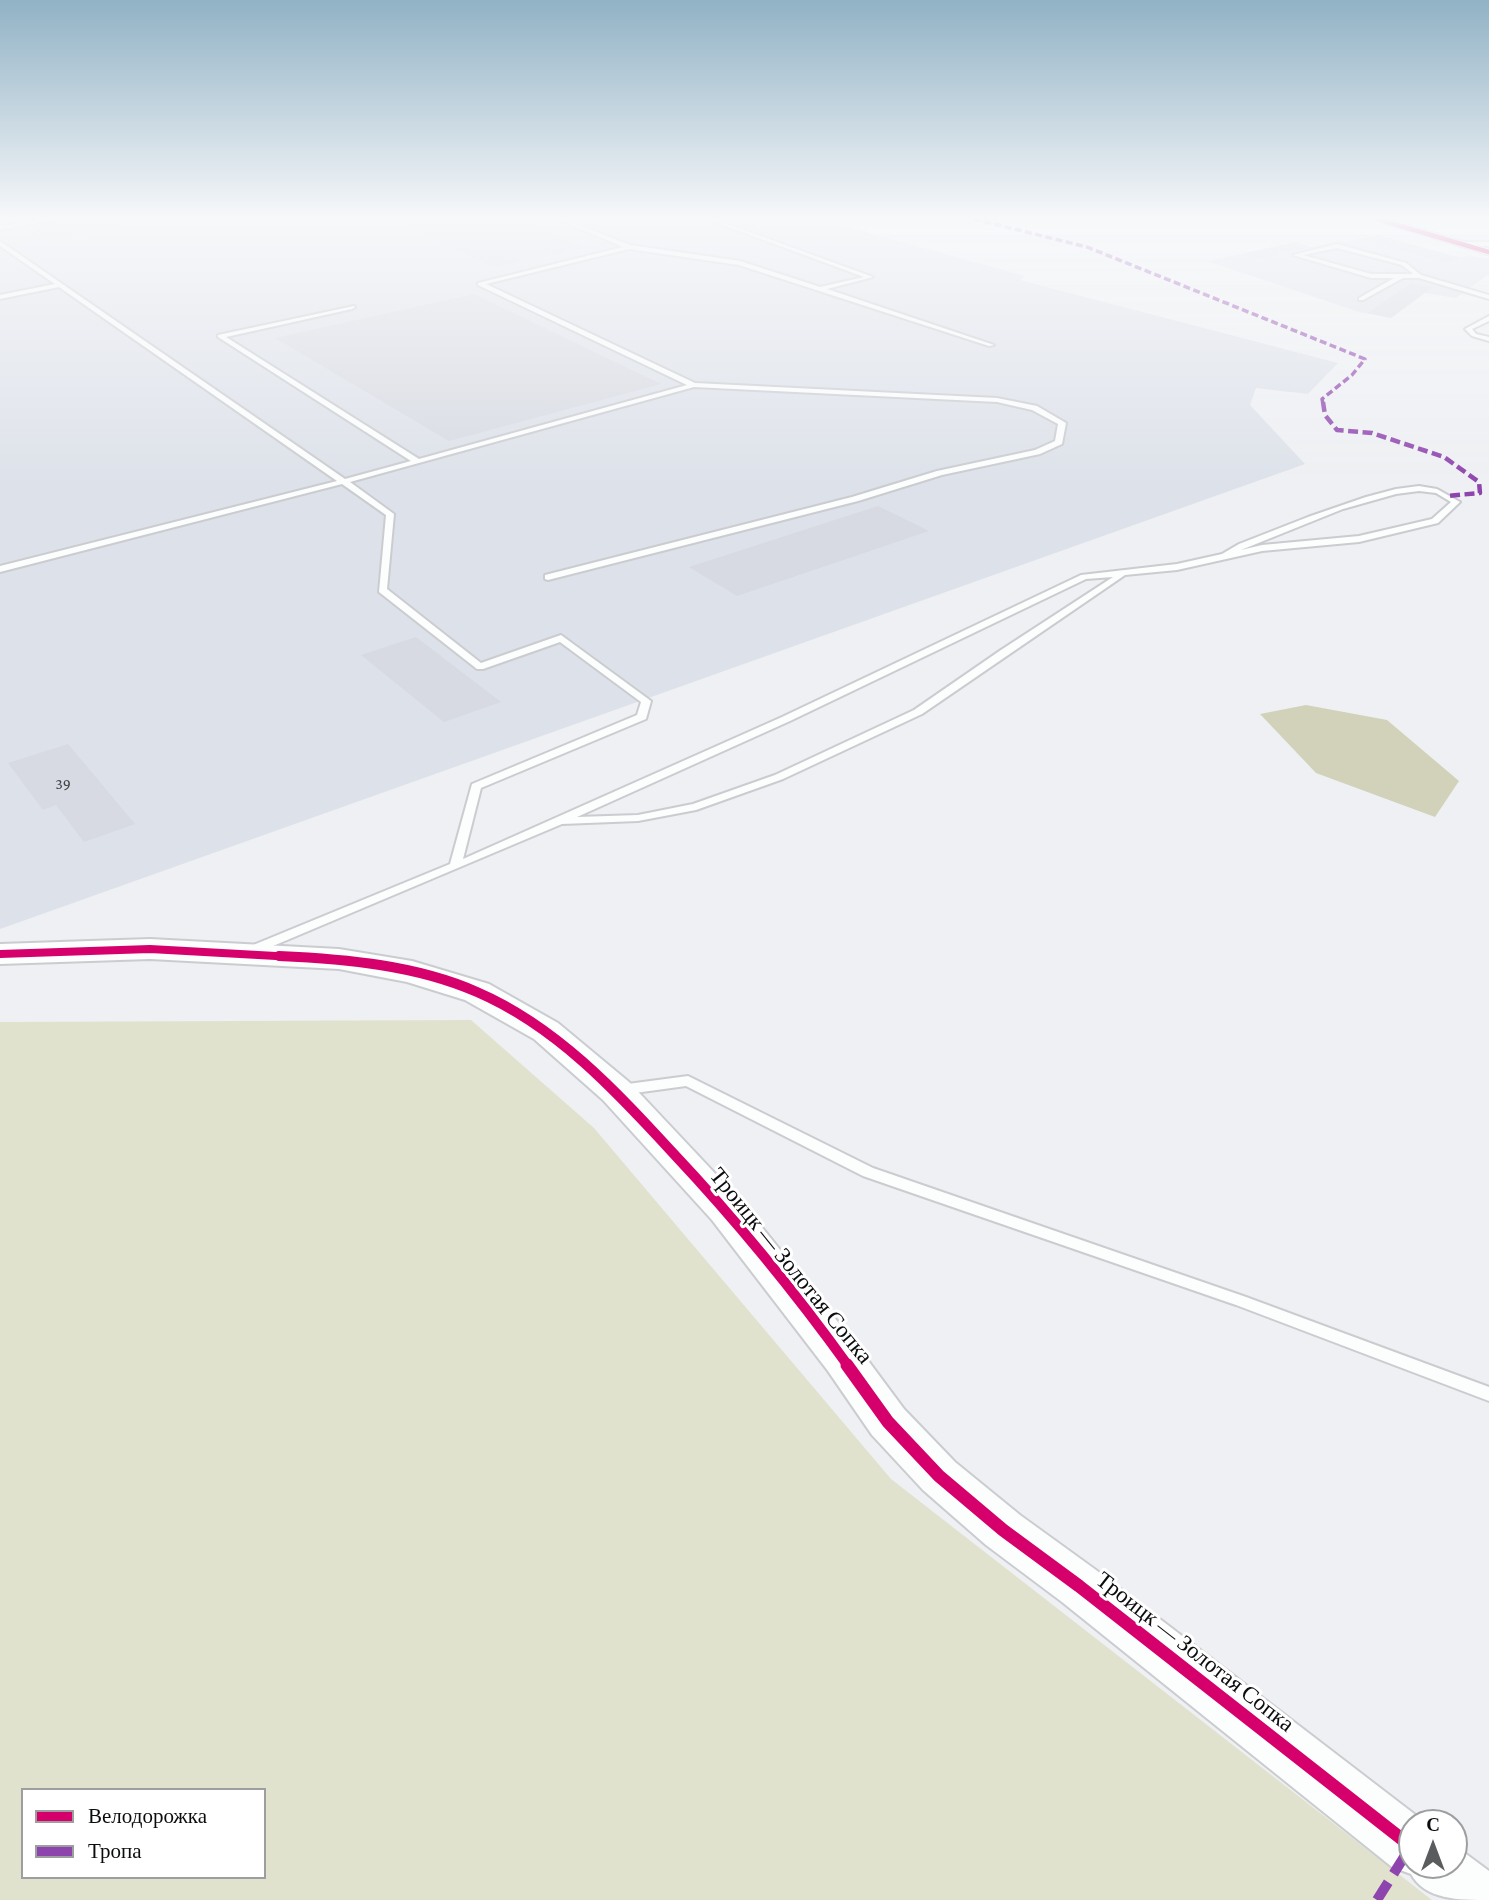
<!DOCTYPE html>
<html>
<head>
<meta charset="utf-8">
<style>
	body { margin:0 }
	#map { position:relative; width:1489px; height:1900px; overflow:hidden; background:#eef0f3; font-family:"Crimson Pro",serif }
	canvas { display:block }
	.legend { position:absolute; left:21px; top:1788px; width:245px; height:91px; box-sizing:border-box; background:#fff; border:2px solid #9d9e9f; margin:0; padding:9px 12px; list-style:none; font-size:21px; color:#0b0c0e }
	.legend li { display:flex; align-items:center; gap:14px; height:35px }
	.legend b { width:35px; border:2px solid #9d9e9f }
	.north { position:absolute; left:1398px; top:1809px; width:70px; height:70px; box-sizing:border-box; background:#fff; border:2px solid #9d9e9f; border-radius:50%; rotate:0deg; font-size:19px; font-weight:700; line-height:28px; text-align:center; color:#0b0c0e }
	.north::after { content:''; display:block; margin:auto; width:24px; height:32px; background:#5a5c5e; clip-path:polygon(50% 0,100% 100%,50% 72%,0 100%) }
</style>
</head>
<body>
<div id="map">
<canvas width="1489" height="1900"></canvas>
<ul class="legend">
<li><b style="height:9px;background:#d6006c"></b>Велодорожка</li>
<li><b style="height:9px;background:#8e44ad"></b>Тропа</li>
</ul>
<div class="north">С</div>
</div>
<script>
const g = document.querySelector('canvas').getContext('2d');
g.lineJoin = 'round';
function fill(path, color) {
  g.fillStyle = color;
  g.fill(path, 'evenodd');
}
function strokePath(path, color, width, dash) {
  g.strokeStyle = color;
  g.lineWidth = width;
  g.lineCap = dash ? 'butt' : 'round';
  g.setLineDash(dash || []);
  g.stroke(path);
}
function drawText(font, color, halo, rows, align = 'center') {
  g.font = font + ' "Crimson Pro",serif';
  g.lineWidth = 6;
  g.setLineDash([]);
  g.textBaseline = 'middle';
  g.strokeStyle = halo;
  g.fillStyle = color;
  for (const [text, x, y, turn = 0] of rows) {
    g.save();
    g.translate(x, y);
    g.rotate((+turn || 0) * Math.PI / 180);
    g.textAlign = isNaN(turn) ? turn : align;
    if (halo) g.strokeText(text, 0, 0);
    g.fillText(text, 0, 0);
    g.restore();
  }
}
fill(new Path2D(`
	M0,219h819l206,57 -5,4 318,83 -30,31 -52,-6 -6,17 55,59 -1305,465z
	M1378,235l82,23 8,-3 21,4v15l-33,24 -32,-5 -33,25 -32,-6 -152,-51 89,-19 15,5z`), '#dde1e9');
fill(new Path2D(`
	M471,1020l123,108 297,351 541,421h-1432v-878zM23,1790h241v87h-241z`), '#e0e2ce');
fill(new Path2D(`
	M1306,705l81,15 72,61 -24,36 -119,-44 -56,-59z`), '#d1d2b9');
fill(new Path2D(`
	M102,219l57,1 -118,21 -14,-9z
	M389,219h124l70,29 -89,19z
	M1378,235l83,23 -17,5 -82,-24z
	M1296,242l15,5 -53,12 -15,-5z
	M1411,283l22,4 -42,31 -23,-5z
	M474,294l187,90 -212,57 -174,-103z
	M878,506l51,25 -192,65 -48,-29z
	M416,637l85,65 -57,20 -83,-67z
	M68,744l67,80 -51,18 -28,-37 -13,5 -35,-47z`), '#d7dae2');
const lane = new Path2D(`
	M47,219h10l-57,11v-4z
	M557,219h6l67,26 110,16 80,26 44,-10 -157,-58h7l159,58 -46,12 167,56 -5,1 -250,-81 -110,-16 -143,35 209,99 302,15 40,8 29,17 -4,21 -22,10 -98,21 -84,26 -310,79 -3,-1v-4l307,-78 85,-26 98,-21 20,-9 3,-17 -26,-14 -35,-8 -303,-15 -344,95 44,32 -7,75 94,74 80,-28 90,66 -5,18 -165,69 -18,71 319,-142 299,-142 96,-11 45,-10 17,-10 69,-27 58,-20 30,-8 23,-3 18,3 23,13 -22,21 -79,19 -97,9 -85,19 -52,5 -203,139 -139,65 -87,31 -58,11 -76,3 -308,130h-8l-2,-3 2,-3 204,-84 22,-80 165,-69 4,-13 -81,-60 -77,27h-6l-98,-77 7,-77 -44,-31 -342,88v-6l337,-85 -278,-194 -59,12v-4l55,-11 -55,-38v-5l345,238 66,-18 -193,-124v-2l136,-29 1,1 -3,2 -126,28 193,122 268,-74 -209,-100v-2l145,-36zM1419,491l17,2 15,9 -19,17 -73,17 -97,9 -21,5 102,-41 53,-15zM1113,577l-112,73 -87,60 -139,65 -82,29 -55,11 -61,2 213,-96 296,-142z
	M1463,242h26v4l-28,-1z
	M1337,244l69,19 15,12 68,20v4l-70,-21h-16l-40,22h-4v-2l35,-20h-23l-78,-23zM1337,248l65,17 11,9h-42l-68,-19z
	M1489,316v5l-17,8 4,5 13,3v4l-17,-5 -7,-7z
	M688,1076l185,92 373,129 243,90v14l-253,-96 -373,-129 -177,-90 -66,9 -5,-2 -2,-3 2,-3 5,-2z`);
const street = new Path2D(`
	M1372,219h14l103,30v6z`);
const secondary = new Path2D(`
	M150,939l189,10 73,12 77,23 69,39 71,59 111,118 118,147 46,62 51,53 65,53 76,55 330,253h-14v42h42v-20l35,26v29c-30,0 -64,0 -78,-26l-19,-7 -330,-265 -76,-57 -63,-55 -51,-55 -44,-64 -116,-151 -109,-120 -69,-61 -69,-39 -58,-18 -68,-13 -189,-10 -150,5v-20z`);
strokePath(lane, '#cbcccf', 4);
strokePath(street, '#cbcccf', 3);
strokePath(secondary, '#cbcccf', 4);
fill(lane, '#fcfdfd');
fill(street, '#fcfdfd');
fill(secondary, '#fcfdfd');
strokePath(new Path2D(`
	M974,219l113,28 278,112 -13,16 -30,24 1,5`), '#8e44ad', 3.5, [7, 3.5]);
strokePath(new Path2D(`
	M1323,402l2,13 12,15 35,3 72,24 35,25 1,11 -34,3`), '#8e44ad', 4.5, [10, 4.5]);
strokePath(new Path2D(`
	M1377,1900l34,-54`), '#8e44ad', 10, [21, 10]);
strokePath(new Path2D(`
	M1377,219l112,33`), '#d6006c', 4.5);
strokePath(new Path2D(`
	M0,954l150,-5 162,9`), '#d6006c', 8);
strokePath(new Path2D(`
	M279,956c66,3 137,9 198,36 79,34 139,99 196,161 63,67 122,139 176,214`), '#d6006c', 10);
strokePath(new Path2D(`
	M847,1365l41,57 51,54 64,54 76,56 333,261`), '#d6006c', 13);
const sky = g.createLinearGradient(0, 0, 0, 485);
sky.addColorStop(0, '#91b2c5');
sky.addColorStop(0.45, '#f7f8fa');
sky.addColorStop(1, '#f7f8fa00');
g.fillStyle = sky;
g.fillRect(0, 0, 1489, 485);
drawText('16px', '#414346', null, [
	["39",63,784]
]);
drawText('23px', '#0b0c0e', '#fff', [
	["Троицк — Золотая Сопка",791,1266,51],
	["Троицк — Золотая Сопка",1195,1652,38]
]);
</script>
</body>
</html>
